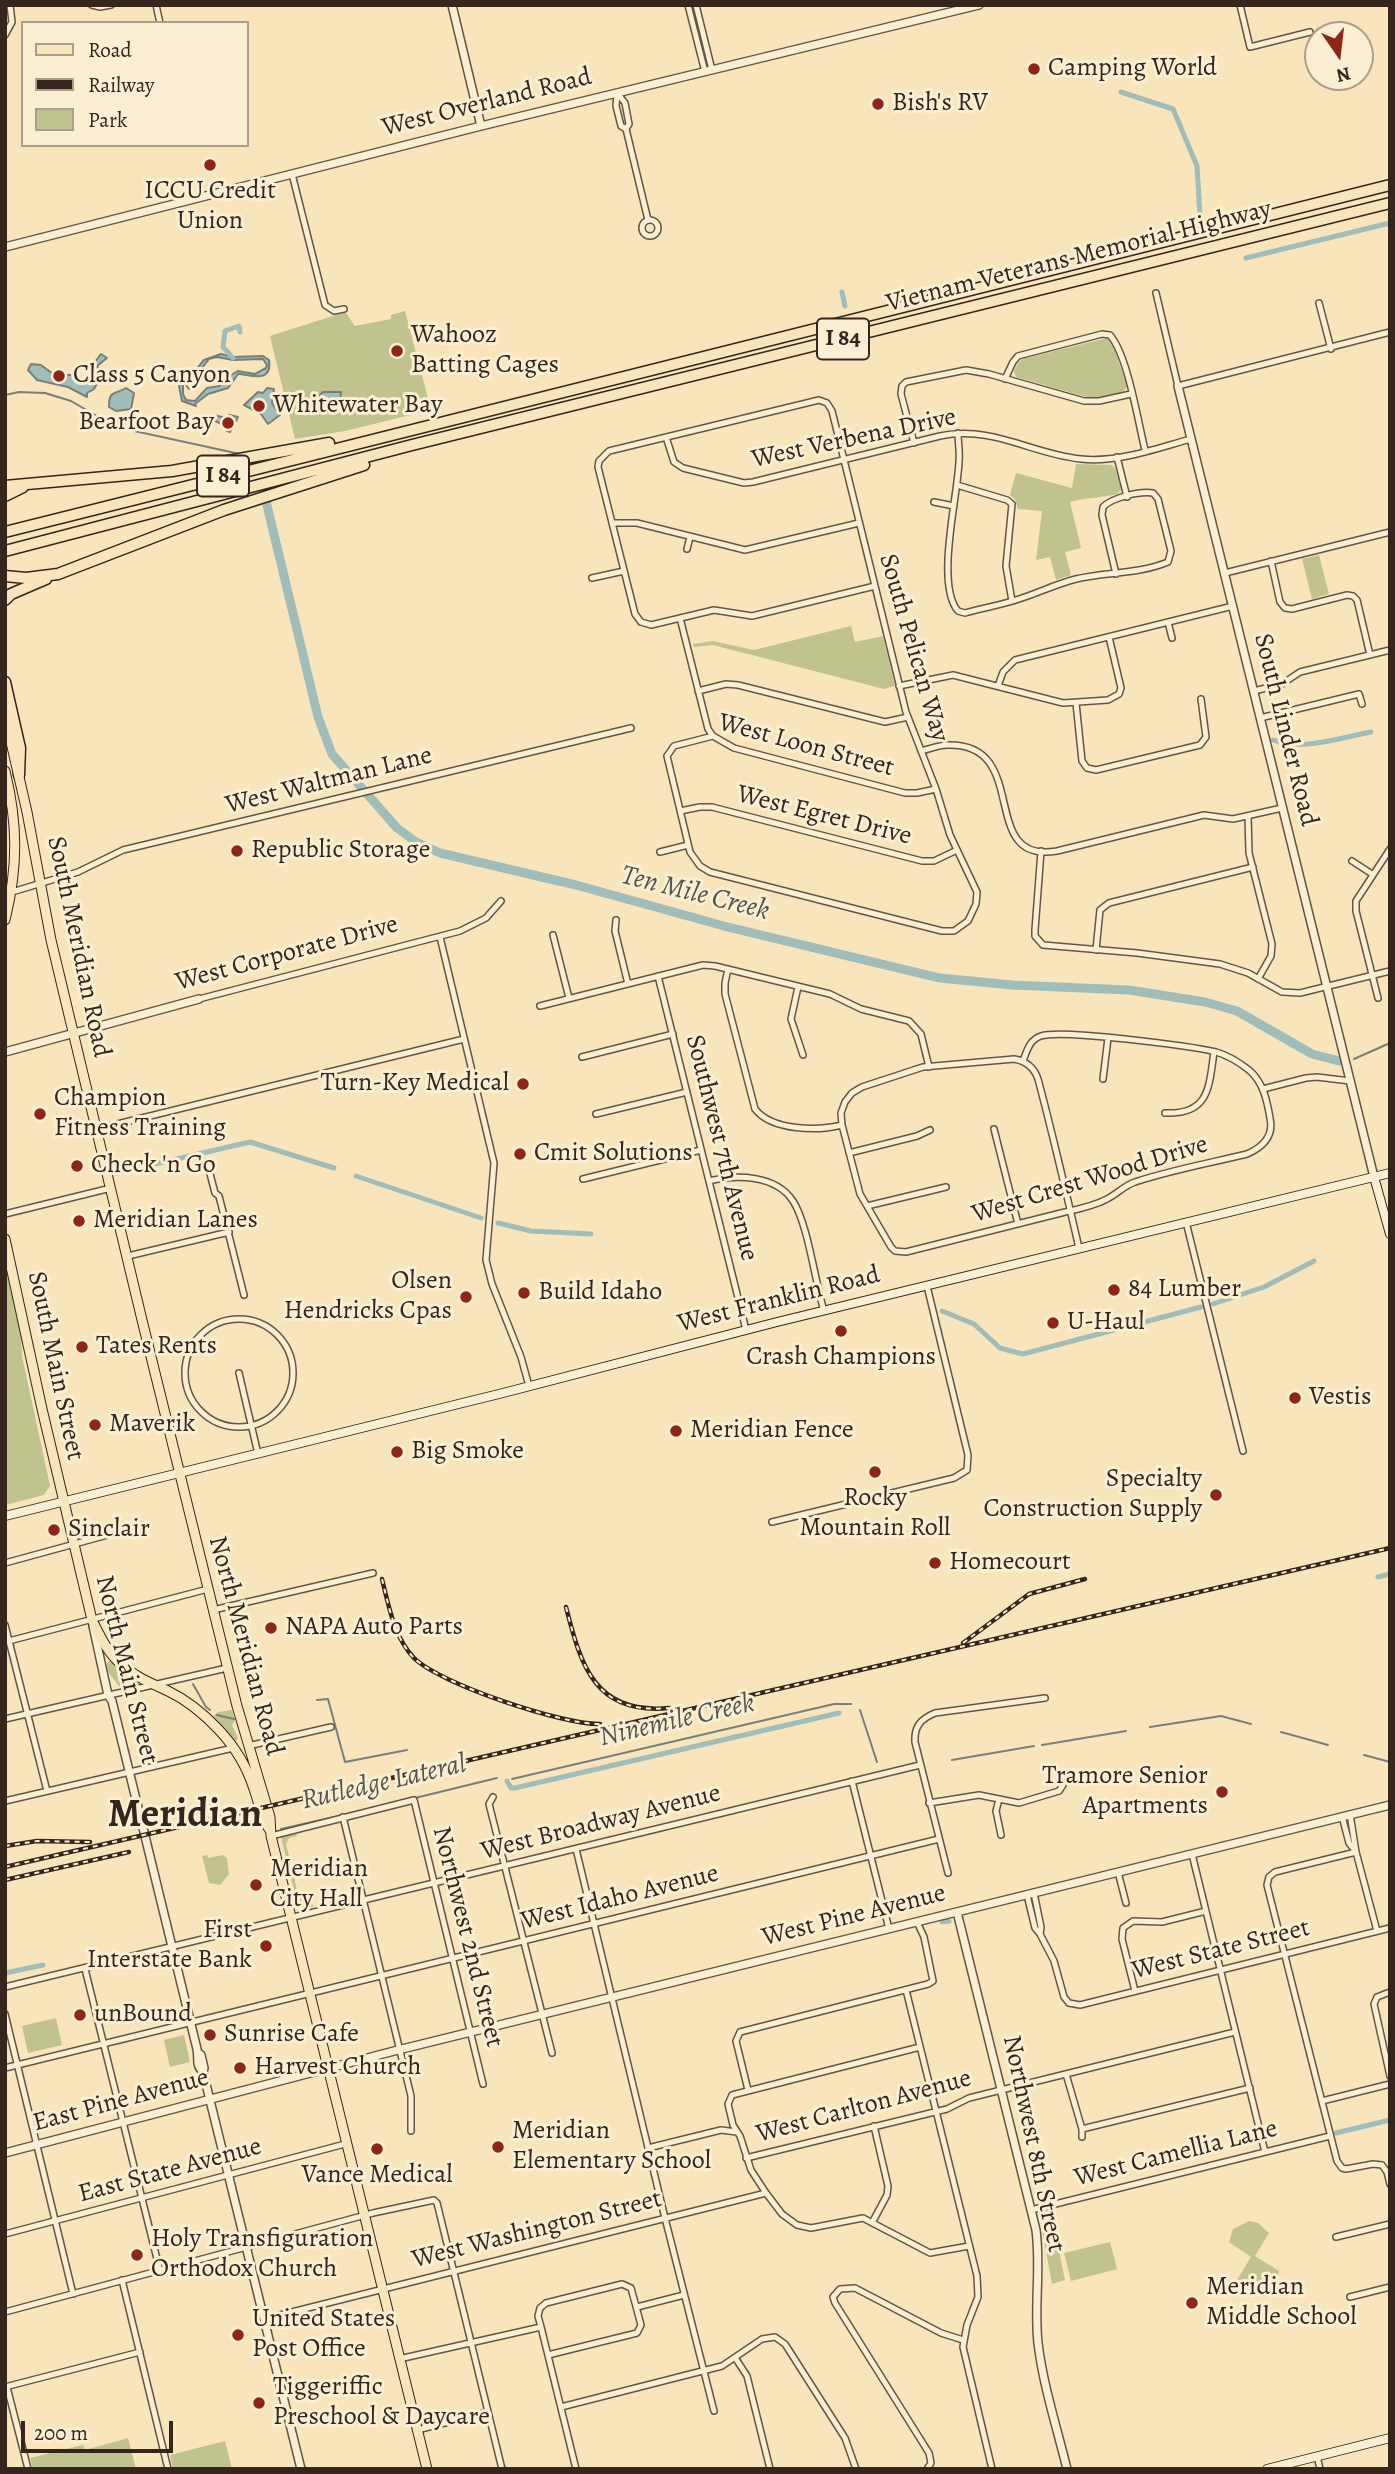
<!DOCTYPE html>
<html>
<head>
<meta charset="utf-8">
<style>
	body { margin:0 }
	#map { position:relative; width:1395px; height:2474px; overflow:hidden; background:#f8e5bc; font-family:Alegreya,serif }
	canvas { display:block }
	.frame { position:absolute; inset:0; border:7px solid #36251d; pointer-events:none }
	.legend { position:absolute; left:21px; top:21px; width:228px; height:126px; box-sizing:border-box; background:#faeed3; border:2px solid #ac9e8a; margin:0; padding:9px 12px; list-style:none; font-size:21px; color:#36251d }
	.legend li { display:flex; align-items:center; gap:14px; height:35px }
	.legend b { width:35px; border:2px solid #ac9e8a }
	.north { position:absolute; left:1304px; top:21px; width:70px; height:70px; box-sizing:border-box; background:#faeed3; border:2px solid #ac9e8a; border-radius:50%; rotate:166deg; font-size:19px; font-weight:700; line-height:28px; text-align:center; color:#36251d }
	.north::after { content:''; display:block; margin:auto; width:24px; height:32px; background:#8f2418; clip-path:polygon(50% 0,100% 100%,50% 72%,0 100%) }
	.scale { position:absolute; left:21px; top:2421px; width:152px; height:32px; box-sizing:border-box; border:4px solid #36251d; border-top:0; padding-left:9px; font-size:21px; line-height:24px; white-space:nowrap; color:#36251d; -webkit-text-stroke:5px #faeed3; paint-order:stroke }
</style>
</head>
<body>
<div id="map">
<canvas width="1395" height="2474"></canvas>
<div class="frame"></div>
<ul class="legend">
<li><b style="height:9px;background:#f8e5bc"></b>Road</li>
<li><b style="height:9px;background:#36251d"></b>Railway</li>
<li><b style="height:19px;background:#c0c38e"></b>Park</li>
</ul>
<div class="north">N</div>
<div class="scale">200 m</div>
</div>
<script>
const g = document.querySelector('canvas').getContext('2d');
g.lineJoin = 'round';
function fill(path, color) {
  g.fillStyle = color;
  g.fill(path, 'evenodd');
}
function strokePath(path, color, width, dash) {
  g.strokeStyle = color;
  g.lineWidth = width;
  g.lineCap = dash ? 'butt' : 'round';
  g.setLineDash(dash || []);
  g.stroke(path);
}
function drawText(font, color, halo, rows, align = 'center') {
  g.font = font + ' Alegreya,serif';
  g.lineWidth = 6;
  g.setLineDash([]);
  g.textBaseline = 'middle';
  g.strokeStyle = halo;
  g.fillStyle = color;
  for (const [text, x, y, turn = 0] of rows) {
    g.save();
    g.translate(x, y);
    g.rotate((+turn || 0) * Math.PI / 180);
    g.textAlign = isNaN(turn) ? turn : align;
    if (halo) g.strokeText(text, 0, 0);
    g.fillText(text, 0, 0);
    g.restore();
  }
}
fill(new Path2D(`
	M405,311l26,99 -86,21 -50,8 -25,-103 72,-23h4l9,13 36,-7v-4z
	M1107,338l5,3 15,46 -5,6 -32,5 -74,-21 -2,-6 4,-8 5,-4z
	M1076,464l35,1 4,3 6,21 -3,5c-17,4 -31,3 -48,8l11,46 -16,4 6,23 -15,5 -6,-23 -14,3 6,-49 -24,-2 -3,-10 -5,-4 6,-22 56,15z
	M1319,555l10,39 -17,5 -10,-40z
	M851,626l4,16 28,-6 12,50 -11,3 -171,-44 -19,2 -1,-3 20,-3 41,9z
	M5,1265l16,68 1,23 28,130 -6,9 -39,10z
	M109,1661h4l29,23c-13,3 -19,9 -27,-3 -5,-7 -7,-8 -9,-16z
	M232,1710l3,11 -3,4 6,13 -2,4 -23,-26 5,-4z
	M296,1833l1,3 -8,2 -3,6 13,54 10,3 5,5 -11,5 -5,-5 -17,-69z
	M207,1855l1,3 15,-3 4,4 2,15 -9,11 -11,-2 -7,-27z
	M56,2018l6,27 -34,8 -6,-27z
	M184,2035l6,27 -20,5 -6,-27z
	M1249,2221l9,2 11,10 -14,23 24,15 -2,12 -10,9 -17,-1 -13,-11 14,-23 -22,-15 4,-13z
	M1054,2228l11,52 -13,4 -10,-54z
	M1110,2242l7,27 -46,12 -7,-28z
	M128,2438l8,31h-103l-3,-11 53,-13 2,5z
	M225,2441l7,28h-59l-3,-14z`), '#c0c38e');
const water = new Path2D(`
	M101,354l6,4 -10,8 5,9 -8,14 -7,4v4l-19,-10 -31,-7 -9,-10 3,-6 10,1 12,9 18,1 15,8 6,-17z
	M221,354l12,3 30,-1 6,4c4,26 -23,13 -31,14l-10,14 -20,6 -13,10 1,2 -14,-5 -3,-15 2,-5 12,-8 11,-13zM217,357l16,3 30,-1 4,6 -1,3 -11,6 -17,-3 -7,4 -4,8 1,-6 -4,-3 -7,7 3,5 -13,2 -12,13 -9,-1 -3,-6v-11l12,-6 14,-18z
	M126,388l8,5 -3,16 -15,2 -7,-4c0,-17 5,-12 17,-19z
	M267,388l7,1 -2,14 8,12 -12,9 -7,-10 -17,-9 14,-13 5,1z
	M323,392h18l-1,12 -3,4 -13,1 -4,-14z
	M214,415l12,3 3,-3 9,2 -8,15 -3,-1 -1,-5 -13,-6 -5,9 -13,-2 1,-8z`);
fill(water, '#a0bdb9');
strokePath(water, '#76807b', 2);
strokePath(new Path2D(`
	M184,382l5,7
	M5,395l14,-3 26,1 26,8 45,26 124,27
	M1354,1059l36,-16
	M193,1684l13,23 4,3
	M317,1700l11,-1 17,63 62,-12
	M860,1710l17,52
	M217,1715l17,4
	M1150,1727l71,-11 30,8
	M1281,1732l47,13
	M1042,1745l84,-14
	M1364,1755l26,7
	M952,1760l82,-14
	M512,1779l322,-75h17
	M415,1798l82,-20
	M281,1829l67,-15`), '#76807b', 2);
strokePath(new Path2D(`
	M1121,92l52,17 24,57 3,51
	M1246,258l144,-35
	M842,292l3,14
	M233,358l-10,-11 2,-16 14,-5 1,6
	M1273,740c31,11 66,-2 98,-8
	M116,1173l134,-31 84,26
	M356,1176l125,42
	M498,1223l33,8 60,3
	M1213,1304l51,-17 50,-26
	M942,1311l32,13 26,24 23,6 178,-47
	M1378,1577l12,-3
	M507,1781l4,7h4l324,-75
	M942,1922l7,-1
	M5,1973l38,-8
	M1336,2133l54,-13`), '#a0bdb9', 5);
strokePath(new Path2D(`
	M265,497l53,220 14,37 65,74 19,14 24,11 136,32 148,41 216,52 72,7 117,5 76,12 32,9 75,43 27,7`), '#a0bdb9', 9);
const minor = new Path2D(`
	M92,5l8,2 11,-2
	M156,5l4,18
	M688,5l17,67
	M696,5l16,65
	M1240,5l10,42 60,-15
	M5,35l7,-13 -2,-17
	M617,93l-1,13 5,20 5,3 22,91
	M618,94l7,9 4,21 -3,5
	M292,174l33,131 9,6 10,-2
	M642 228a8 8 0 1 1 16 0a8 8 0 1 1-16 0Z
	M1156,293l22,93 212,-54
	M1319,303l12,46
	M1005,379l8,-17 5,-6 84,-22 8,1c18,21 28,87 35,115
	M958,433c0,9 2,19 1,28 -1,35 -24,123 -1,150l7,2c18,-5 36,-8 54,-14 19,-6 37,-15 57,-20 31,-7 63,-5 92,-17l3,-11 -13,-52 -5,-6c-13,-2 -40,4 -50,14l-1,8 14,59
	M666,437l8,25 9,6 61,15 9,-1 187,-46c53,-11 91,18 141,23 37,4 76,-11 110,-20
	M914,443l-13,-49 1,-8 4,-4 60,-12 23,4 95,27h15l32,-7
	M1117,457l10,40
	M957,485l50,15 5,4 -6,62 6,35
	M934,502l20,4
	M612,523h25l108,27 114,-27
	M687,549l3,-12
	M1271,561l9,41 5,6 7,1 55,-14 6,1 4,4 13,55
	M1225,573l165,-41
	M592,578l32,-7
	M680,618l28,111 5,7 21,12 171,45h12l19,-4
	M1168,622l4,16
	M899,686l54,-11 110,28 45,-3 11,-6 2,-6 -12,-51
	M998,686l5,-14 12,-12 218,-54
	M698,691l28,-7 12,1 147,37 23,-5
	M1254,691l28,-7 18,-12 90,-22
	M1076,703l6,58 5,7 9,2 104,-25 6,-8 -5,-38
	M1260,718l99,-24 3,10
	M713,736l-39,10 -7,10 23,96 10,14 10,6 232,59h12l14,-10 8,-17 1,-12 -27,-57 -14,-46 -30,-77 -74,-301 -5,-8 -8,-3 -210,51 -10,10 -1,6 37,147 6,8 10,3 63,-15 38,6 123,-30
	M921,751c9,-2 18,-6 26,-6 86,-3 29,120 110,106l147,-36 29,4 49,-11
	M680,811l20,-4h12l210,54h12l23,-11
	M1248,816l1,37 23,91 -1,12 -13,23
	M1041,851l-6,79v6l8,9 94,8 83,11 28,9 34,19 18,1 90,-22
	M660,852l28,-7
	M1352,861l20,13
	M12,892l66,-20 45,-22 508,-122
	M616,920l-1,11 13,53
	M553,935l16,63
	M440,937l54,226 -8,97 6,24 29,73 8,29
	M1096,950l4,-40 9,-7 144,-36
	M728,969l-3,14v11l30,115c17,22 63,22 87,16
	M658,976l88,354
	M798,987l-7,32 12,36
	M1378,998l-22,-87v-10l34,-52
	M199,999l261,-68 26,-13 15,-17
	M540,1006l163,-41 12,1 115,28 31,15 48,12 12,13 8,33
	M582,1057l91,-23
	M1023,1061c4,-10 6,-21 18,-25 20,-7 150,10 175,16 11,3 24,11 33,18 14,12 18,30 21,48 4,18 -7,29 -23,36 -37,9 -76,16 -112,28 -10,3 -18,12 -28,17 -13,7 -28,10 -42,13l-159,40 -11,-1 -4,-4 -31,-53 -18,-69 -1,-12 4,-11 7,-9 10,-6 61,-20 91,-8c12,2 20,8 24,20 15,56 28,113 41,169
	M1103,1079l5,-41
	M1263,1089l43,-11 11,-1 33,4
	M1165,1113c45,2 44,-27 49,-61
	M596,1114l91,-22
	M97,1129l367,-90
	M994,1129l24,95
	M849,1153l68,-17 13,-6
	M207,1162l8,31 4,3 25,99
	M583,1179l118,-29
	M709,1181c28,-7 67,-6 84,20 15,23 22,81 31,110
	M867,1206l79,-19
	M5,1214l106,-26
	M1186,1222l57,229
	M128,1256l101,-24
	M185 1373a54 54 0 1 1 108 0a54 54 0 1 1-108 0Z
	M239,1373l19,81
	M772,1522l182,-44 13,-8 1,-15 -41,-169
	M5,1563l139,-38
	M213,1610l160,-37
	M5,1625l42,166
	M5,1642l203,-53
	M5,1719l222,-51
	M248,1746l83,-19
	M852,1781l37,148
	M493,1797l-4,7 63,249
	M999,1799l-3,12 5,24
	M5,1801l228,-53
	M929,1803l50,-8 40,8 40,-12 4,-6
	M1342,1816l7,27 7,9 -6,-38
	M343,1817l68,279v35
	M271,1836l143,-36 69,284
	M576,1849l89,369 49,193
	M1192,1854l73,298
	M1118,1872l8,31
	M948,1873l-33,-131c-1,-16 6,-23 20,-29l110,-15
	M1027,1895l8,33 5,6 1,-7 -7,-34
	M1377,1931l-21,-79 -81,20 -6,5 -2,8 70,276 5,7 4,1 27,-5 9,1 5,7 3,12
	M1040,1934l14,27 10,36 5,6
	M85,1969l75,302
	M5,1987l915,-222
	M906,1990l71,286 1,21 -11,28 -4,22 29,122
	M1135,1991l-13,-52 1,-11 10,-7 29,1 44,-11
	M1390,1992l-13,5 -3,7 16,72
	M1069,2003l11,2 310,-77
	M5,2014l68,280
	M5,2068l934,-229
	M1066,2074l16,55v8
	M748,2090l-12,-49 4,-9 188,-48 5,-3 -9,-44 -7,-15
	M1322,2101l68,-17
	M1082,2129l168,-41
	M648,2148l73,-18 16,2
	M746,2158l201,-49 22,-11 266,-66
	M766,2193l-15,-23 -11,-34 -7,-11 -5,-21 4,-9 188,-48
	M1031,2210l299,-74
	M872,2223l15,-28 1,-9 -14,-60
	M5,2234l340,-90
	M1336,2237l54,-13
	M122,2280l46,189
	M1350,2297l40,-10
	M637,2307l47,-12
	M5,2312l368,-99 61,-13 3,3 65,266
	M264,2319l502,-126 16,21 15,11 14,3 52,-10 67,35 39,-7
	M548,2355l89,-22 4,-8 -10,-37 -9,-4 -76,19 -6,5 -2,8 3,11 35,142
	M399,2359l142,-32
	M736,2359l11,17 23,93
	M5,2387l135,-35
	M7,2387l21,82
	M561,2407l161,-41 40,-27 13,-2 10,7 60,94 11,31
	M417,2430l71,-18
	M1317,2456l3,13
	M927,2469l4,-6 -2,-10 -94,-150 -2,-6 7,-8 15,-1 86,45 22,7`);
const tertiary = new Path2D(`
	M452,5l29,121
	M5,247l476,-121 498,-121
	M1178,386l196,791
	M5,1052l194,-53
	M93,1626l15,69 4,6 85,348c2,8 -2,16 6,23
	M957,1912l79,318c5,38 -2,76 2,113 5,42 19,85 29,126
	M198,2053l3,2 3,13 -1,4 98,397
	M5,2153l393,-103 992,-245`);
const secondary = new Path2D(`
	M1374,1177l16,57
	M5,1516l498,-123 274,-71 613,-149
	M1267,2469l123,-31`);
const primary = new Path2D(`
	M5,716l22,96 24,128 91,380 95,386 33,111 1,19 156,633
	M5,771c13,53 13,96 0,149
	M5,1239l37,170 50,211c8,16 15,32 29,44 14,13 30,19 47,27 19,9 36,23 51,39 15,16 28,37 35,59 5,14 7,28 15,40`);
const motorway = new Path2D(`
	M5,486l167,-15 157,-28
	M5,496l18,-9
	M5,532l1385,-347
	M5,551l407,-106 978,-242
	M5,576l21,2 32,-4 166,-64 140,-45
	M5,600l6,-6 35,-15
	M5,682l15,66 -1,27`);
strokePath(minor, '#665545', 8);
strokePath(tertiary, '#665545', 10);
strokePath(secondary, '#36251d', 10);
strokePath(primary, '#36251d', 11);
strokePath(motorway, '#36251d', 13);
strokePath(minor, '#faeed3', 5);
strokePath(tertiary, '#faeed3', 7);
strokePath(secondary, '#faeed3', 8);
strokePath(primary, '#f8e5bc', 9);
strokePath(motorway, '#f8e5bc', 10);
const rail = new Path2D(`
	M382,1579c7,28 12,58 32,79 26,26 149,67 186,66
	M566,1607c15,59 29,108 103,101
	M963,1643l66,-49 56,-15
	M5,1846l32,-5 53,1
	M5,1867l1385,-319
	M5,1880l124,-28`);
strokePath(rail, '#36251d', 4.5);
strokePath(rail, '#faeed3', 2, [5]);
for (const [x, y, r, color] of [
	[1034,69,7,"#8f2418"],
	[878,104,7,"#8f2418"],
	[210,165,7,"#8f2418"],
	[397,351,7,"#8f2418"],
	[59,376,7,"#8f2418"],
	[259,406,7,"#8f2418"],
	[228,423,7,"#8f2418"],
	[237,851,7,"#8f2418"],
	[523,1084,7,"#8f2418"],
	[40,1114,7,"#8f2418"],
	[520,1154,7,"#8f2418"],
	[77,1166,7,"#8f2418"],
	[79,1221,7,"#8f2418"],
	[1114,1290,7,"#8f2418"],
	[524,1293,7,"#8f2418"],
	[466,1297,7,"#8f2418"],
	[1053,1323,7,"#8f2418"],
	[841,1331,7,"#8f2418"],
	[82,1347,7,"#8f2418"],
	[1295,1398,7,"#8f2418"],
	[95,1425,7,"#8f2418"],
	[676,1431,7,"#8f2418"],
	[397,1452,7,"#8f2418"],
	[875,1472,7,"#8f2418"],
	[1216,1495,7,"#8f2418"],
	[54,1530,7,"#8f2418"],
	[935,1563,7,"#8f2418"],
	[271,1628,7,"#8f2418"],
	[1222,1792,7,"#8f2418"],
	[256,1885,7,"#8f2418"],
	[266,1946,7,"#8f2418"],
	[80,2015,7,"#8f2418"],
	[210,2035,7,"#8f2418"],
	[240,2068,7,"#8f2418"],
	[498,2147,7,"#8f2418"],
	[377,2149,7,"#8f2418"],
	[137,2255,7,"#8f2418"],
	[1192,2303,7,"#8f2418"],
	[238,2335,7,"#8f2418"],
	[259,2403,7,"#8f2418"]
]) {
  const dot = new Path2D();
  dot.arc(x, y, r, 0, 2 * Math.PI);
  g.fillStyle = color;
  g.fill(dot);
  strokePath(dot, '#faeed3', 2.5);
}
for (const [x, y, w] of [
	[843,339,52],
	[223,476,52]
]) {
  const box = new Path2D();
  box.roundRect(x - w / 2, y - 20.5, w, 41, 5);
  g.fillStyle = '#faeed3';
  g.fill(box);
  strokePath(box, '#36251d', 2);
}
drawText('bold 24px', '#36251d', null, [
	["I 84",843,339],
	["I 84",223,476]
]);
drawText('26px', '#36251d', '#faeed3', [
	["Camping World",1048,69],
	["Bish's RV",892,104],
	["ICCU Credit",210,192,"center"],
	["Union",210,222,"center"],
	["Wahooz",411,336],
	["Batting Cages",411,366],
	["Class 5 Canyon",73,376],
	["Whitewater Bay",273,406],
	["Bearfoot Bay",214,423,"right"],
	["Republic Storage",251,851],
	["Turn-Key Medical",509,1084,"right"],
	["Champion",54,1099],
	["Fitness Training",54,1129],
	["Cmit Solutions",534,1154],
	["Check 'n Go",91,1166],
	["Meridian Lanes",93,1221],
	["Olsen",452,1282,"right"],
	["Hendricks Cpas",452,1312,"right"],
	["84 Lumber",1128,1290],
	["Build Idaho",538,1293],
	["U-Haul",1067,1323],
	["Tates Rents",96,1347],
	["Crash Champions",841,1358,"center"],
	["Vestis",1309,1398],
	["Maverik",109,1425],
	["Meridian Fence",690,1431],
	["Big Smoke",411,1452],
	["Specialty",1202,1480,"right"],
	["Construction Supply",1202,1510,"right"],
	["Rocky",875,1499,"center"],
	["Mountain Roll",875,1529,"center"],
	["Sinclair",68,1530],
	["Homecourt",949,1563],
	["NAPA Auto Parts",285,1628],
	["Tramore Senior",1208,1777,"right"],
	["Apartments",1208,1807,"right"],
	["Meridian",270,1870],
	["City Hall",270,1900],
	["First",252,1931,"right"],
	["Interstate Bank",252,1961,"right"],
	["unBound",94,2015],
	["Sunrise Cafe",224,2035],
	["Harvest Church",254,2068],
	["Meridian",512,2132],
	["Elementary School",512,2162],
	["Vance Medical",377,2176,"center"],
	["Holy Transfiguration",151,2240],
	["Orthodox Church",151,2270],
	["Meridian",1206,2288],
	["Middle School",1206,2318],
	["United States",252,2320],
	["Post Office",252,2350],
	["Tiggeriffic",273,2388],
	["Preschool & Daycare",273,2418]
], 'left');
drawText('26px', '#36251d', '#faeed3', [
	["West Overland Road",487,103,-14],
	["Vietnam Veterans Memorial Highway",1079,257,-14],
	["West Verbena Drive",854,439,-12],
	["South Pelican Way",913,648,74],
	["South Linder Road",1285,730,76],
	["West Loon Street",806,746,15],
	["West Waltman Lane",329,781,-14],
	["West Egret Drive",824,816,14],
	["South Meridian Road",78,947,78],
	["West Corporate Drive",287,954,-15],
	["Southwest 7th Avenue",721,1148,76],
	["West Crest Wood Drive",1090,1180,-17],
	["West Franklin Road",779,1300,-14],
	["South Main Street",55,1366,78],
	["North Meridian Road",245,1646,75],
	["North Main Street",126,1670,76],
	["West Broadway Avenue",601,1823,-14],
	["West Idaho Avenue",620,1898,-14],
	["West Pine Avenue",854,1916,-14],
	["Northwest 2nd Street",467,1937,76],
	["West State Street",1221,1950,-14],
	["East Pine Avenue",121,2101,-15],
	["West Carlton Avenue",864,2107,-15],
	["Northwest 8th Street",1033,2144,78],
	["West Camellia Lane",1176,2154,-14],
	["East State Avenue",170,2171,-15],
	["West Washington Street",537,2230,-14]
]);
drawText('italic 28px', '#56534c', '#faeed3', [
	["Ten Mile Creek",695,894,14],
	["Ninemile Creek",677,1721,-13],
	["Rutledge Lateral",384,1783,-13]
]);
drawText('bold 40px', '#36251d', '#faeed3', [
	["Meridian",185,1816]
]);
</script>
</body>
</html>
